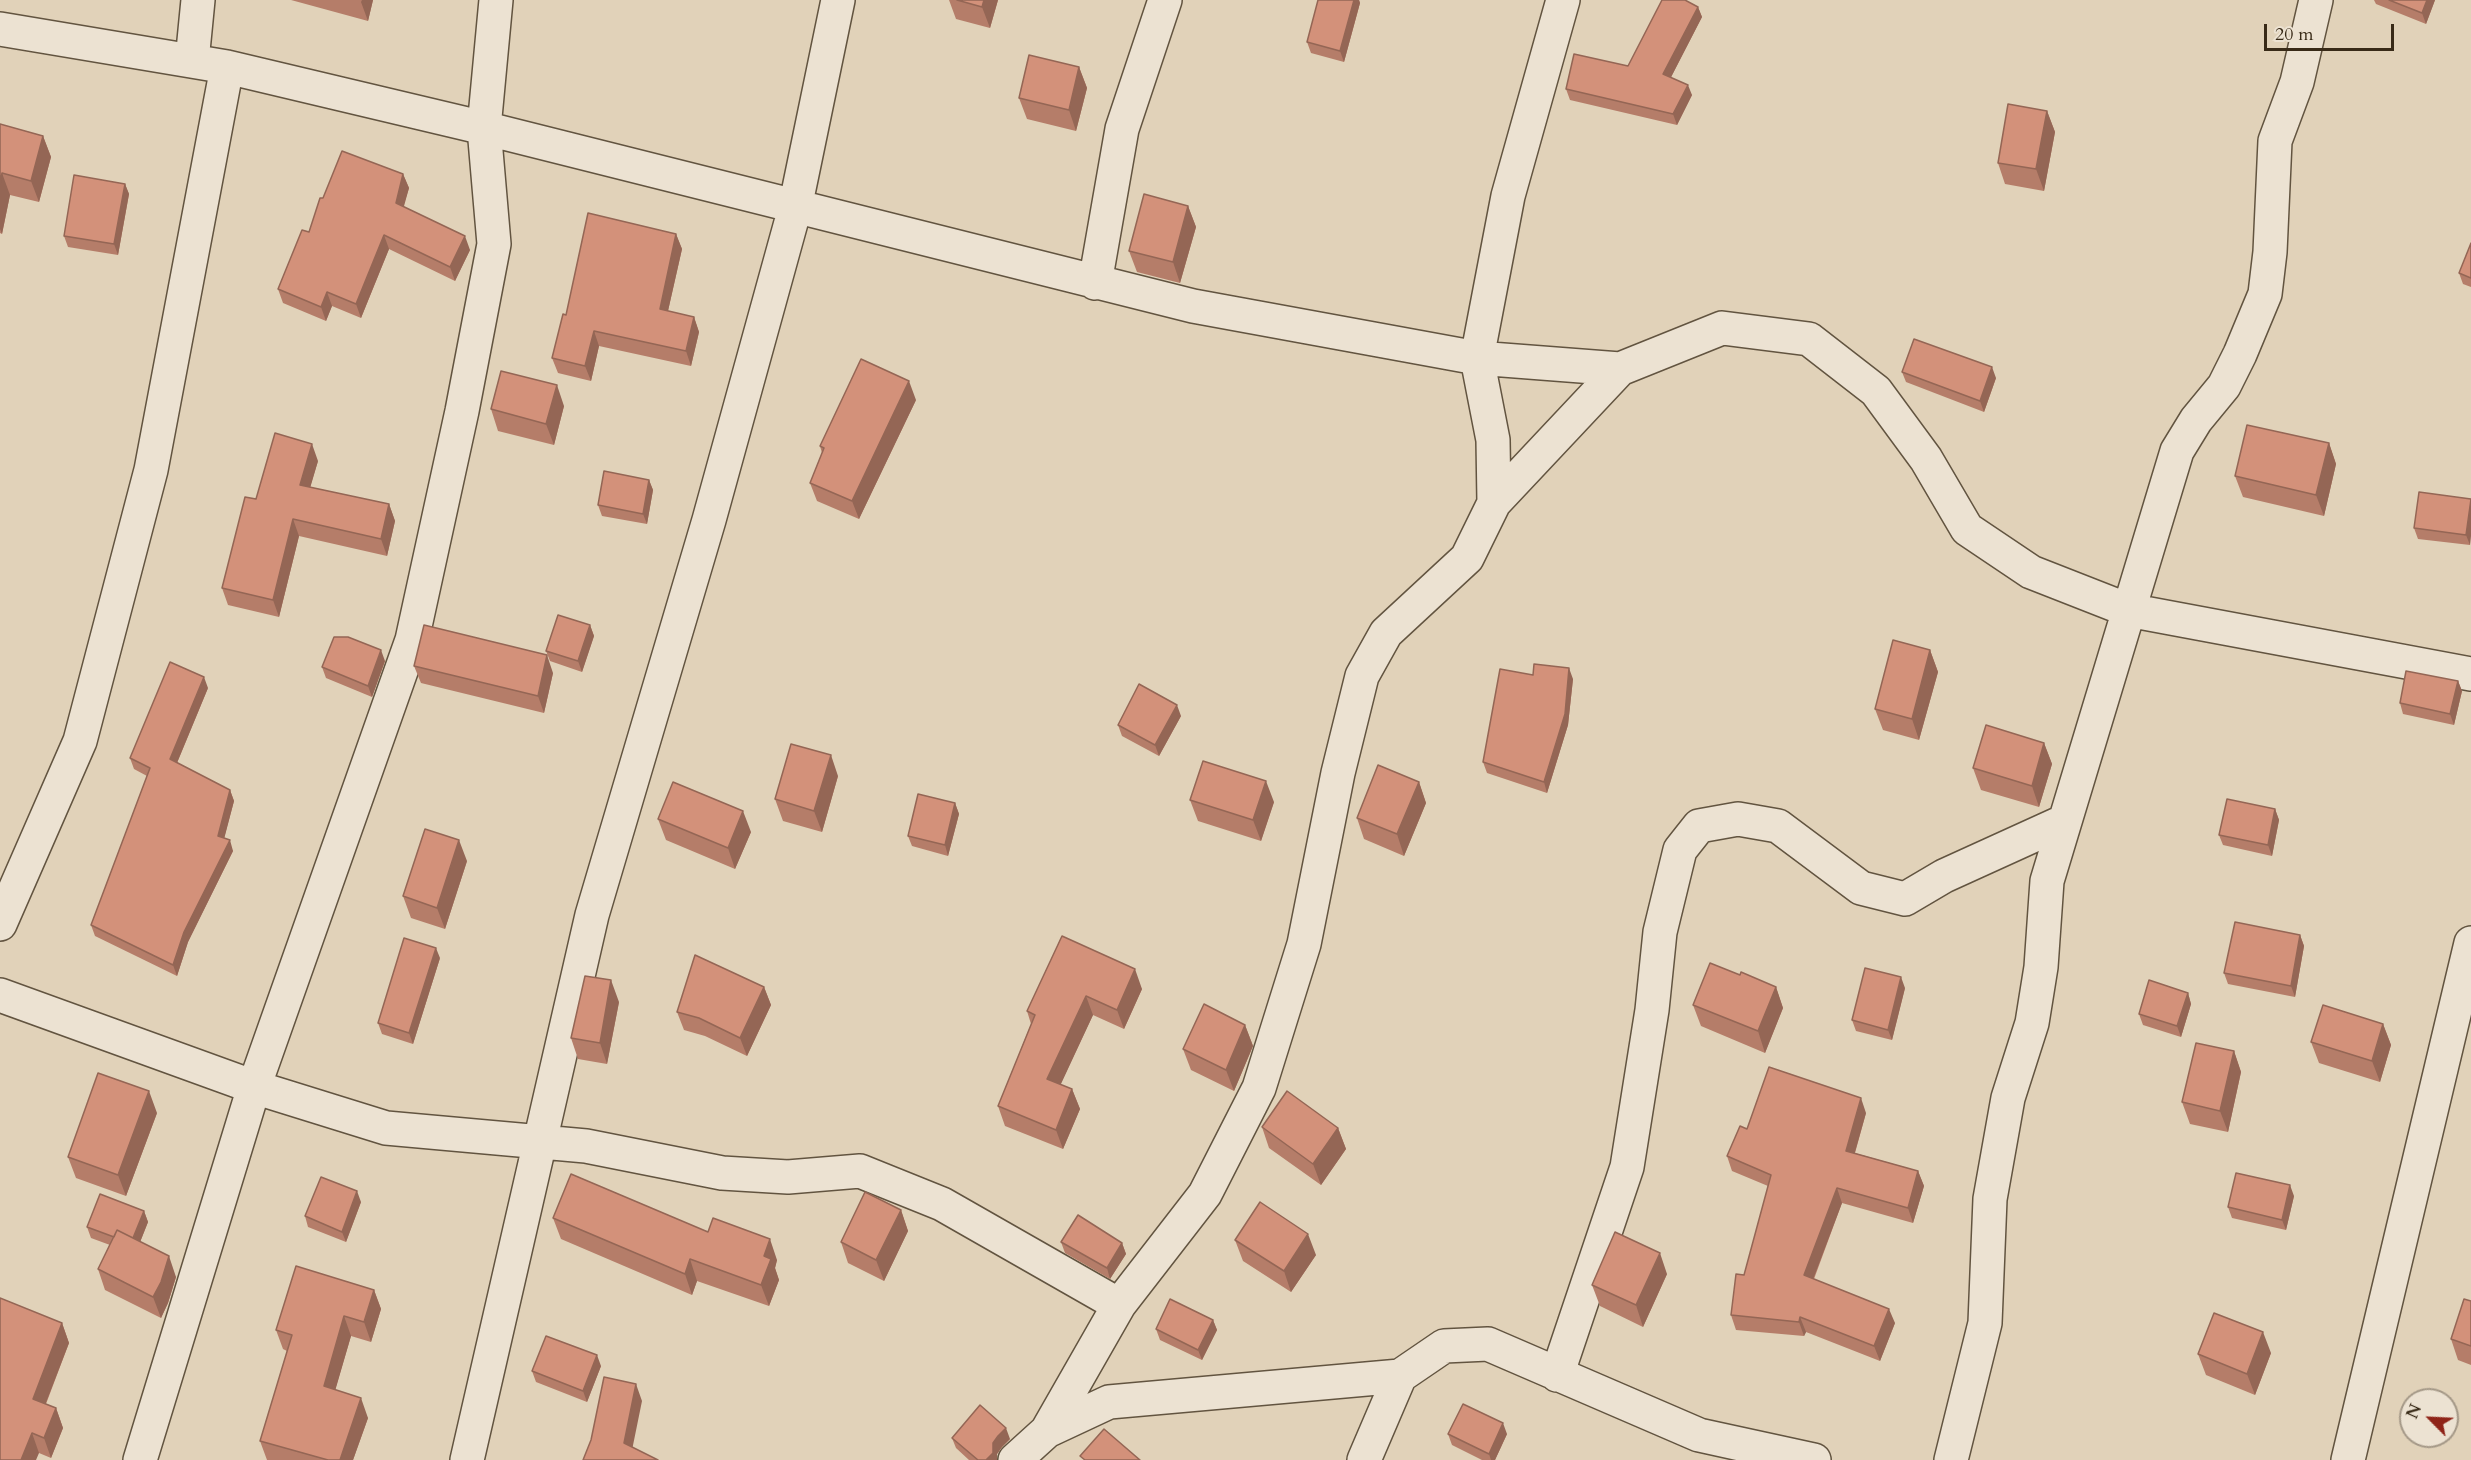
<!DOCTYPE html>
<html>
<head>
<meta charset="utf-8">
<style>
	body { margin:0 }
	#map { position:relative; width:2471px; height:1460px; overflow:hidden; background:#e1d2b9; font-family:Cardo,serif }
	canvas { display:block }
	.north { position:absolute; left:2399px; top:1388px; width:60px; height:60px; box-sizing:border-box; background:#ece2d2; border:2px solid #a49887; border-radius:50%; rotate:294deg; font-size:16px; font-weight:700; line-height:24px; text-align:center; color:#382a17 }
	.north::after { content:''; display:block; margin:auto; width:21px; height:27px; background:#8f2418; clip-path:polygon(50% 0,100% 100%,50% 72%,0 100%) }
	.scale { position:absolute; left:2264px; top:24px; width:130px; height:27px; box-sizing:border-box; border:3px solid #382a17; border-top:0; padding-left:8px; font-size:18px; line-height:21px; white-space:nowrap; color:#382a17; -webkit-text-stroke:4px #ece2d2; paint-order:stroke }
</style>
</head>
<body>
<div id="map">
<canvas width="2471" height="1460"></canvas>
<div class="north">N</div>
<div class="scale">20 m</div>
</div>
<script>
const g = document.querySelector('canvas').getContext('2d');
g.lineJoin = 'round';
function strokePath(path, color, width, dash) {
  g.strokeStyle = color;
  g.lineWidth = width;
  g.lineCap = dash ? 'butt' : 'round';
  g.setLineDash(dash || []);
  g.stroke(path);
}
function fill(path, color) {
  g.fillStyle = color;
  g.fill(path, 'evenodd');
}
const minor = new Path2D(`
	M0,29l227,38 257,61 709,178 284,52 143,11
	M192,61l6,-61
	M1095,283l27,-154 43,-129
	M1494,503l-1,-63 -16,-82 31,-162 55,-196
	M0,924l80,-183 71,-271 76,-403
	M0,995l254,92 132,41 200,18 136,27 66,4 72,-6 82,33 177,101
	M1557,1375l70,-208 25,-157 8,-78 20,-82 19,-24 39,-7 40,7 83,62 44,11 39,-23 121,-55
	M1047,1431l72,-126 86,-111 54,-106 45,-144 34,-171 24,-97 24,-43 81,-75 27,-55 126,-134 102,-41 87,11 67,52 50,68 41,70 64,43 97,38 343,64
	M140,1460l114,-373 158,-447 50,-229 32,-167 -10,-116 12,-128
	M467,1460l125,-545 117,-395 86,-312 43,-208
	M1015,1460l32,-29 62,-29 291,-26 44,-30 44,-2 211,91 115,25
	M1364,1460l36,-84
	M1951,1460l34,-137 5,-124 18,-101 24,-75 9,-56 6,-86 130,-430 19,-31 28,-34 16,-32 25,-60 5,-42 5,-111 22,-59 19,-82
	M2348,1460l123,-517`);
strokePath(minor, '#625440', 36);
strokePath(minor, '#ece2d2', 33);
fill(new Path2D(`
	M291,0h82l-5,21z
	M949,0h49l-8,28 -34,-9z
	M1318,0h41l1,3 -16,59 -33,-9 -4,-11z
	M2374,0h61l-9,24 -50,-20z
	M1698,7l4,10 -31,60 21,18 -15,30 -107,-25 -4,-11 62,-23z
	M1079,67l8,21 -11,43 -49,-12 -8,-21z
	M2047,111l8,21 -11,59 -39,-7 -7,-21z
	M0,124l43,12 8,21 -12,45 -29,-7 -8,39 -2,-1z
	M403,174l6,14 -6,19 67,43 -15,31 -66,-32 -28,69 -29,-12 -6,15 -43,-18 -5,-14 31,-57 14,-34z
	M125,184l4,10 -11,61 -50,-8 -4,-11z
	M1188,206l8,21 -16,56 -43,-11 -8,-21z
	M676,234l6,15 -14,62 26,6 5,15 -8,34 -92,-20 -8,35 -33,-8 -6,-15 14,-43z
	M2471,243v44l-8,-3 -4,-11z
	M1902,372l94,6 -12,34 -78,-30z
	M916,400l-57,119 -42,-18 -7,-18 12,-30 -2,-7z
	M564,406l-10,39 -56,-14 -7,-22z
	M2329,443l7,21 -12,52 -81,-19 -8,-21z
	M318,461l-8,26 79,17 6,17 -8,35 -88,-20 -20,81 -51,-12 -6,-17 34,-89z
	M649,480l4,10 -6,34 -45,-8 -4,-11z
	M2471,499l-1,46 -52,-6 -4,-11z
	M590,625l4,11 -12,36 -32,-11 -4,-10z
	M1930,650l8,22 -19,68 -36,-10 -8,-21z
	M385,661l-13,36 -46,-19 -4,-11z
	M414,666l139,7 -9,40 -123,-30z
	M1533,675l40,4 -5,46 -21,68 -60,-20 -4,-11z
	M2458,681l4,10 -8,34 -51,-11 -3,-11z
	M208,688l-31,75 53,27 4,11 -10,37 9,13 -45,91 -11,34 -82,-40 -4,-11 56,-149 -13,-7 -4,-11z
	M1181,716l-22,40 -37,-20 -4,-11z
	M2044,743l8,21 -13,43 -58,-17 -8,-22z
	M838,776l-16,56 -39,-11 -8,-22z
	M1419,782l7,21 -22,53 -40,-17 -7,-21z
	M1190,800l84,2 -13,39 -63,-20z
	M955,803l4,11 -11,42 -36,-10 -4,-10z
	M2275,809l4,11 -7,36 -49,-11 -4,-10z
	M658,819l93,13 -16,37 -69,-29z
	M467,861l-22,68 -34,-11 -8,-22z
	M2300,935l4,11 -9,51 -67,-13 -4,-11z
	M1062,936l80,53 -18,40 -31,-14 -33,70 12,4 8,20 -17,40 -58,-23 -7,-20 33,-82 -4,-13z
	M440,958l-27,86 -31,-10 -4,-11z
	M1740,975l36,12 7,21 -18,45 -64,-27 -8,-21z
	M764,987l7,18 -24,51 -42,-20 -21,-6 -7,-18z
	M1905,988l-13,52 -36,-9 -4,-11z
	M2188,993l3,11 -10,33 -38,-12 -4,-11z
	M619,1002l-12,62 -29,-5 -7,-21z
	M2383,1024l8,21 -11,37 -61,-19 -8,-21z
	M1245,1025l8,21 -19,45 -43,-21 -8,-21z
	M2234,1051l7,21 -13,60 -38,-8 -8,-22z
	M157,1113l-31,83 -50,-18 -8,-21z
	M1866,1113l-11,40 63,18 6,15 -11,37 -71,-20 -28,76 81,44 -15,38 -74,-29 -2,4 -68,-6 -5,-15 13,-40 24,-89 -36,-15 -5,-15 20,-27z
	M1262,1127l76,1 8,21 -25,36 -52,-37z
	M2294,1196l-8,34 -54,-12 -4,-11z
	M361,1202l-15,40 -38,-15 -3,-11z
	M901,1210l7,21 -24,50 -36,-18 -7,-21z
	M144,1211l4,11 -8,20 36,35 -8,26 -7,15 -56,-28 -7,-21 12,-24 -19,-7 -4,-11z
	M553,1218l155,14 69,28 -2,8 4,12 -10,26 -72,-25 -5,14 -131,-56z
	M1235,1240l81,15 -25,37 -48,-31z
	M1061,1242l61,1 4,11 -16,25 -45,-26z
	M1667,1274l-24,53 -43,-21 -8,-21z
	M374,1290l7,19 -10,33 -20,-6 -16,54 33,28 -15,42h-86l-7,-19 27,-90 -4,-2 -7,-19z
	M2471,1301v64l-13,-5 -7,-21z
	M1213,1320l4,10 -15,30 -42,-20 -4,-11z
	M62,1323l7,20 -23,61 10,4 7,20 -12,30 -12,-5 -39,7z
	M2271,1353l-16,42 -49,-20 -8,-21z
	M601,1366l-14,36 -51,-20 -4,-11z
	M1448,1434h59l-12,26h-13l-30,-15z
	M952,1438l58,1 -8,8 -5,7v6h-28l-13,-12z`), '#b57d69');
fill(new Path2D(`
	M362,0h11l-5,21 -7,-19z
	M984,0h14l-8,28 -8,-21z
	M1354,0h5l1,3 -16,59 -4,-11z
	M2427,0h8l-9,24 -4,-11z
	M1698,7l4,10 -35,68 -4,-11z
	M1079,67l8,21 -11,43 -7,-21z
	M1688,85l4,10 -15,30 -4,-11z
	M2047,111l8,21 -11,59 -8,-22z
	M43,136l8,21 -12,45 -8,-21z
	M2,173l8,22 -8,39 -2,-5v-45z
	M403,174l6,14 -8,29 -5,-14z
	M125,184l4,10 -11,61 -4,-11z
	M1188,206l8,21 -16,56 -7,-21z
	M676,234l6,15 -17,75 -5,-15z
	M384,235l5,14 -28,69 -5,-14z
	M465,236l5,14 -15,31 -5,-14z
	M327,292l5,14 -6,15 -5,-14z
	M694,317l5,15 -8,34 -5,-15z
	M594,331l5,15 -8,35 -6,-15z
	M1992,367l4,11 -12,34 -4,-11z
	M909,381l7,19 -57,119 -7,-18z
	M557,385l7,21 -10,39 -8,-21z
	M2329,443l7,21 -12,52 -8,-21z
	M312,444l6,17 -12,41 -6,-17z
	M649,480l4,10 -6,34 -4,-10z
	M2471,499v37l-1,9 -4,-10z
	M389,504l6,17 -8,35 -6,-17z
	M293,519l6,17 -20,81 -6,-17z
	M590,625l4,11 -12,36 -4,-11z
	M381,650l4,11 -13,36 -4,-11z
	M1930,650l8,22 -19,68 -7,-21z
	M547,655l6,18 -9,40 -6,-17z
	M1569,668l4,11 -5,46 -21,68 -3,-11z
	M204,677l4,11 -34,82 -4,-11z
	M2458,681l4,10 -8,34 -4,-11z
	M1177,705l4,11 -22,40 -4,-11z
	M2044,743l8,21 -13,43 -7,-21z
	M831,755l7,21 -16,56 -8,-21z
	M1266,781l8,21 -13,39 -8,-21z
	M1419,782l7,21 -22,53 -7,-22z
	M230,790l4,11 -12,46 -4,-11z
	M955,803l4,11 -11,42 -3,-11z
	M2275,809l4,11 -7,36 -4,-11z
	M743,811l8,21 -16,37 -7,-21z
	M230,840l3,11 -45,91 -11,34 -4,-11 11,-33z
	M459,840l8,21 -22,68 -8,-21z
	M2300,935l4,11 -9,51 -4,-11z
	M436,948l4,10 -27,86 -4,-11z
	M1135,969l7,20 -18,40 -7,-19z
	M1901,977l4,11 -13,52 -4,-10z
	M611,980l8,22 -12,62 -7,-21z
	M764,987l7,18 -24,51 -7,-18z
	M1776,987l7,21 -18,45 -7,-22z
	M2188,993l3,11 -10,33 -4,-11z
	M1086,996l7,19 -39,84 -7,-20z
	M2383,1024l8,21 -11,37 -8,-21z
	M1245,1025l8,21 -19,45 -8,-21z
	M2234,1051l7,21 -13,60 -8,-21z
	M1072,1089l8,20 -17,40 -7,-19z
	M149,1091l8,22 -31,83 -8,-21z
	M1861,1098l5,15 -15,53 -5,-15z
	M1338,1128l8,21 -25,36 -8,-21z
	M1918,1171l6,15 -11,37 -5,-15z
	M2290,1185l4,11 -8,34 -4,-10z
	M1837,1188l5,15 -33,87 -5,-15z
	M357,1191l4,11 -15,40 -4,-10z
	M901,1210l7,21 -24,50 -8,-21z
	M144,1211l4,11 -13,33 -4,-11z
	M1308,1234l8,21 -25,37 -7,-21z
	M770,1239l7,21 -2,8 4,12 -10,26 -8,-21 3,-29z
	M1122,1243l4,11 -16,25 -3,-11z
	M1660,1253l7,21 -24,53 -7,-22z
	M169,1256l7,21 -8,26 -7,15 -8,-21z
	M690,1259l7,22 -5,14 -7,-21z
	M374,1290l7,19 -10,33 -7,-20z
	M1889,1309l6,14 -15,38 -6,-15z
	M344,1316l7,20 -20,69 -7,-19z
	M1800,1317l6,15 -2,4 -5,-14z
	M1213,1320l4,10 -15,30 -4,-10z
	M62,1323l7,20 -29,75 -7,-19z
	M2263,1332l8,21 -16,42 -8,-21z
	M597,1355l4,11 -14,36 -4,-11z
	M636,1384l6,17 -12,59 -6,-17z
	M361,1398l7,20 -15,42h-13z
	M56,1408l7,20 -12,30 -7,-20z
	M1503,1423l4,11 -12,26h-4l-2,-6z
	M1006,1428l4,11 -8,8 -5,7v6h-11l7,-17 5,-7z
	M32,1433l7,20 -3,7h-15z`), '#946655');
const building = new Path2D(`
	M957,0h27l-2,7z
	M1318,0h36l-14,51 -33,-9z
	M1662,0h23l13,7 -35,67 25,11 -15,29 -107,-25 8,-35 54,12z
	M2389,0h38l-5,13z
	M1029,55l50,12 -10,43 -50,-12z
	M2008,104l39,7 -11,58 -38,-6z
	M0,124l43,12 -12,45 -29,-8 -2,11z
	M342,151l61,23 -7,29 69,33 -15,31 -66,-32 -28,69 -29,-12 -6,15 -43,-18 24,-59 7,2 11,-34h3z
	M74,175l51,9 -11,60 -50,-8z
	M1144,194l44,12 -15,56 -44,-11z
	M588,213l88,21 -16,75 34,8 -8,34 -92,-20 -9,35 -33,-8 11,-44 3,1z
	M2471,243v35l-12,-5z
	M1914,339l78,28 -12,34 -78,-29z
	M861,359l48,22 -57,120 -42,-18 14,-35 -4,-2z
	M501,371l56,14 -11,39 -55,-15z
	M2247,425l82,18 -13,52 -81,-19z
	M275,433l37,11 -12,41 89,19 -8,35 -88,-20 -20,81 -51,-12 23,-91 11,2z
	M604,471l45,9 -6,34 -45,-9z
	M2419,492l52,7 -5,36 -52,-7z
	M558,615l32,10 -12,36 -32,-10z
	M424,625l123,30 -9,41 -124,-30z
	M334,637h14l33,13 -13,36 -46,-19z
	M1893,640l37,10 -18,69 -37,-10z
	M170,662l34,15 -34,82 60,31 -12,46 12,4 -46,92 -11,33 -82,-40 59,-157 -20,-10z
	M1534,664l35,4 -4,46 -21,68 -61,-20 17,-93 33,6z
	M2406,671l52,10 -8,33 -50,-11z
	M1139,684l38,21 -22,40 -37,-20z
	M1986,725l58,18 -12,43 -59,-18z
	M791,744l40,11 -17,56 -39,-12z
	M1203,761l63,20 -13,39 -63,-20z
	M1378,765l41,17 -22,52 -40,-16z
	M673,782l70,29 -15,37 -70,-29z
	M918,794l37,9 -10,42 -37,-9z
	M2227,799l48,10 -7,36 -49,-10z
	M425,829l34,11 -22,68 -34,-12z
	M2235,922l65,13 -9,51 -67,-13z
	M1062,936l73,33 -18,41 -31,-14 -39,83 25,10 -16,41 -58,-24 37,-91 -8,-4z
	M404,938l32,10 -27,85 -31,-10z
	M695,955l69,32 -24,51 -41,-20 -22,-6z
	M1710,963l30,12 1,-3 35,15 -18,44 -65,-26z
	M1865,968l36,9 -13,53 -36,-10z
	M585,976l26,4 -11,63 -29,-5z
	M2149,980l39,13 -11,33 -38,-12z
	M1204,1004l41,21 -19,45 -43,-21z
	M2323,1005l60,19 -11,37 -61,-19z
	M2196,1043l38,8 -14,60 -38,-9z
	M1769,1067l92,31 -15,53 72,20 -10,37 -71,-20 -33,87 85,34 -15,37 -74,-29 -1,5 -68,-7 5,-41 8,1 27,-100 -44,-19 13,-30 7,3z
	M98,1073l51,18 -31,84 -50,-18z
	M1287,1091l51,37 -25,36 -51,-37z
	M2236,1173l54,12 -8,35 -54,-13z
	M571,1174l137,58 5,-14 57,21 -6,17 7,3 -10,26 -71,-26 -5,15 -132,-56z
	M321,1177l36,14 -15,41 -37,-16z
	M865,1192l36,18 -25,50 -35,-18z
	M100,1194l44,17 -11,27 -16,-8 -3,7 -27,-10z
	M1260,1202l48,32 -24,37 -49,-31z
	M1078,1215l44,28 -15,25 -46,-26z
	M117,1230l52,26 -8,26 -8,15 -55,-28z
	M1615,1232l45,21 -24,52 -44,-20z
	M296,1266l78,24 -10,32 -20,-6 -20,70 37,12 -21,62h-12l-68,-19 32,-106 -16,-5z
	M0,1298l62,25 -29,76 23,9 -12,30 -12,-5 -11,27h-21z
	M1170,1299l43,21 -15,30 -42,-21z
	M2464,1299l7,2v45l-20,-7z
	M2214,1313l49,19 -16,42 -49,-20z
	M546,1336l51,19 -14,36 -51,-20z
	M604,1377l32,7 -12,59 34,17h-75l8,-20z
	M1463,1404l40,19 -14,31 -41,-20z
	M980,1405l26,23 -8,8 -5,7v10l-7,7h-8l-26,-22z
	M1104,1429l36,31h-55l-5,-4z`);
fill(building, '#d3917a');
strokePath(building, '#946655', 1.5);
</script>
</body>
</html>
